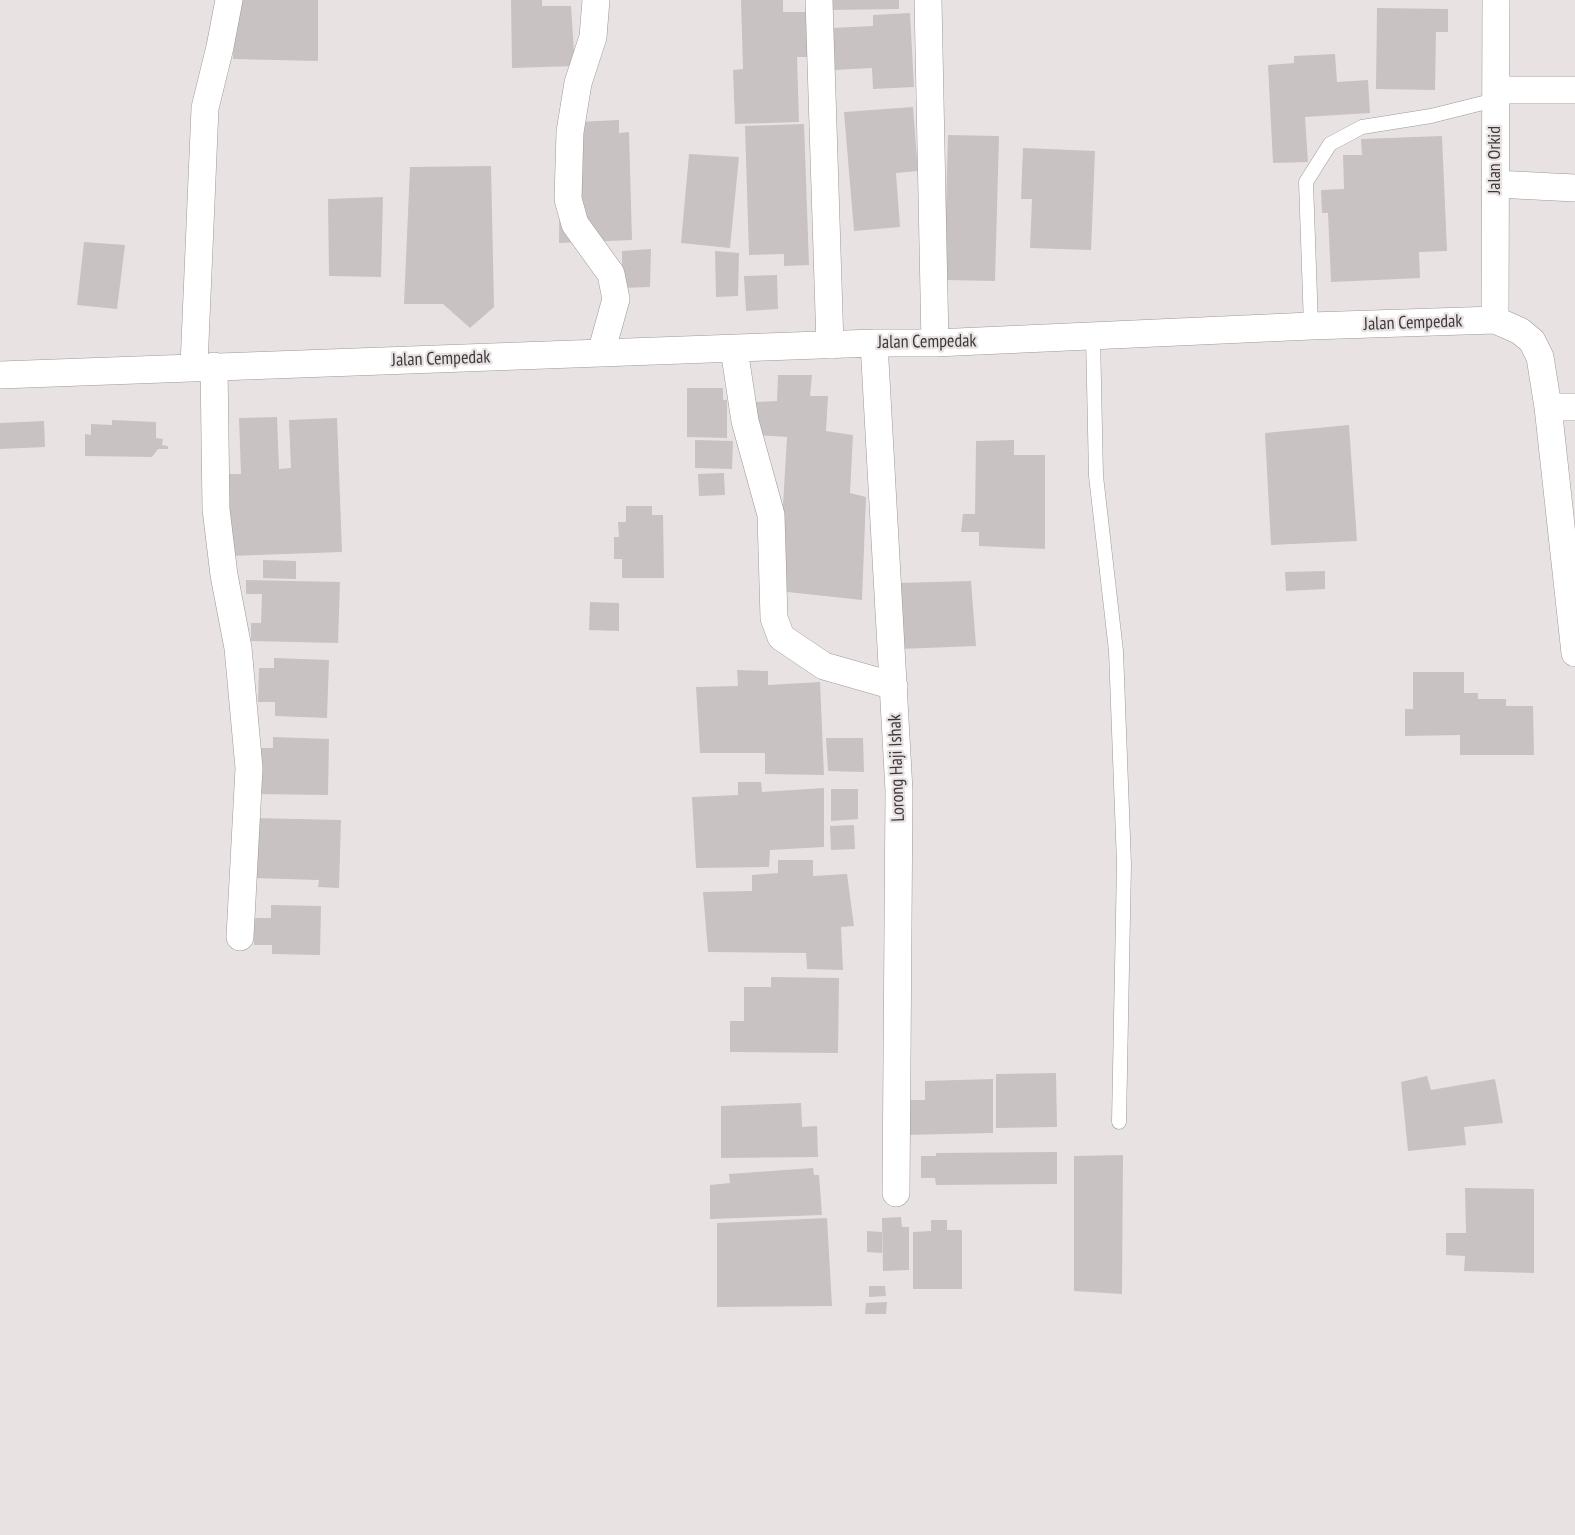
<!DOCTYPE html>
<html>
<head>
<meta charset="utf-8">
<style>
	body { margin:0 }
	canvas { display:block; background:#e9e2e3 }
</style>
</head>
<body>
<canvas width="1575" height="1535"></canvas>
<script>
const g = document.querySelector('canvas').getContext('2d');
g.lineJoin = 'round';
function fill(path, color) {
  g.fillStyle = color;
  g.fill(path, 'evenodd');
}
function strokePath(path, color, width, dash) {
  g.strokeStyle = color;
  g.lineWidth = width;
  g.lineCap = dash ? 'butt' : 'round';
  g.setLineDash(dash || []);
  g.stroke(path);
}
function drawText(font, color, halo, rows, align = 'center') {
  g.font = font + ' "PT Sans Narrow",sans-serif';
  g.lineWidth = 4.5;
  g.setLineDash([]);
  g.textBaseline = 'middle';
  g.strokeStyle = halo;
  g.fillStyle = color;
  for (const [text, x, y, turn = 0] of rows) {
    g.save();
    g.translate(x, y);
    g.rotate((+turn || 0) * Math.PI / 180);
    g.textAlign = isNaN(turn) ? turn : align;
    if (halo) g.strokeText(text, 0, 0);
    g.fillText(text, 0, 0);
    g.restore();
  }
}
fill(new Path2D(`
	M235,0h83v61l-85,-2z
	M511,0h31v6h29l4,60 -63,2z
	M741,0h42v12h24l1,45h-11l2,65 -64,2 -2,-54 10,-1z
	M829,0h70v9l-70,1z
	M1377,8l71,1v23h-12l-1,58 -59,-1z
	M910,13l4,74 -41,2 -1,-21 -38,2 -2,-42 41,-2v-11z
	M1335,54l2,28 31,-2 2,33 -65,4 3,45 -35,1 -5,-98 26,-2v-7z
	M913,107l5,64 -22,2 4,54 -46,4 -10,-119z
	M619,120v13l10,-1 3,108 -73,3 1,-100 18,-21z
	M804,124l5,141 -25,1v-12l-35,1 -4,-129z
	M948,135l51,1 -4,145 -51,-1z
	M1442,136l5,115 -28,1 1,26 -89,4 -3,-69h-6l-1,-23 23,-1 -1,-34h19l-1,-16z
	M1023,148l72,3 -4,99 -61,-2 2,-49h-11z
	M689,154l50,3 -9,91 -49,-5z
	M491,166l3,141 -24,21 -27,-24h-39l6,-137z
	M383,197l-2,80 -52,-1 -1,-77z
	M84,242l41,3 -8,64 -40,-4z
	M651,249l-1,38 -28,1v-37z
	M715,251l24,2 -1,43 -22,1z
	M777,275l1,34 -32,2 -2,-35z
	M778,375h34l-2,21h18l-2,35 27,4 -3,58 16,4 -4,103 -84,-9 9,-154 -31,-2v-33l21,-1z
	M687,388h36v12h4v38l-40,-1z
	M277,417l2,52 12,-1 -2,-48 48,-2 5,134 -114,4 -3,-82h16l-2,-56z
	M112,420l44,2v16l7,1 -1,6 6,1v3h-10l-6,8 -67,-1v-22l6,1v-11l21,1z
	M44,421l1,26 -45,2v-26z
	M1349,425l8,116 -86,4 -6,-112z
	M695,440l38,1 -1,28 -37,-1z
	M1014,440v15h31v94l-66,-3v-14h-18l2,-18h12l1,-73z
	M724,473l1,22 -26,1 -1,-22z
	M626,506h26v9h11l1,63h-42v-19h-8v-22h5l-1,-15h8z
	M263,560l33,1v18l-33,-1z
	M1325,571v18l-39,2 -1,-19z
	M246,580l94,2 -2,61 -87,-2v-18h10l1,-29h-16z
	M971,581l5,65 -76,3 -1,-66z
	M590,602l29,1v28l-30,-1z
	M274,658l55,2 -2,58 -52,-2v-14h-17l1,-34h15z
	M737,670l31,1v14l52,-3 4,93 -59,-1v-21h-65l-4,-66 42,-1z
	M1413,672h51v21h14v6h28v7h27l1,49h-74v-20l-55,1v-27h8z
	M273,737l56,2 -1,56 -74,-1 1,-46h18z
	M826,738h37l1,34 -36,-1z
	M738,782h23l1,10 62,-4v59l-54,3 -1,17 -73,1 -4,-71 46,-2z
	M831,789h27v30l-27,2z
	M254,818l87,2 -2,68 -21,-1 1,-7 -66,-2z
	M854,825l1,24 -24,1 -1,-24z
	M778,860h35v16l34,-2 7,52 -13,1 2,43 -36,-1 -1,-16 -98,-1 -5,-60 49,-1v-16l26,-2z
	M271,905l50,1 -1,49 -48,-1v-9h-18v-27h17z
	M771,977l68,1 -1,75 -108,-1v-31h14v-34h27z
	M1056,1073l1,54 -61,1v-54z
	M1427,1076l4,14 64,-11 8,44 -39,4 2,18 -58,6 -7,-69z
	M993,1079v54l-89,2v-35h21v-19z
	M801,1103l1,24 15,-1 1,31 -97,1v-52z
	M1057,1152v32l-121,1 -1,-7h-14v-22h15v-3z
	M1123,1155l-1,139 -48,-3v-135z
	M813,1168l1,7h5l3,40 -112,4v-34l20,-2 -1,-9z
	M1465,1188l69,1v84l-70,-2 1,-15 -19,-1v-22h20z
	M901,1217l1,10h7v43l-26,1 -1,-53z
	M827,1218l5,88 -115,1v-84z
	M931,1220h16v10h15v59h-49v-57l18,-1z
	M867,1231l15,1v21l-15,-1z
	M869,1286h16l1,10 -17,1z
	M887,1302l-1,12h-21l1,-11z`), '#c9c2c3');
const lane = new Path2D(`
	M1311,326l-5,-144 24,-38 32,-17 69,-11 64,-16
	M1093,336l3,140 20,175 8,213 -5,258`);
const street = new Path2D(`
	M596,0l-3,37 -15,46 -8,49 -2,67 7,25 36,50 5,25 -15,54
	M819,0l11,345
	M928,0l7,343
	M1496,90h79
	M1495,184l80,4
	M1495,320l1,-320
	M874,343l25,448 -3,402
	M734,349l11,72 26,94 3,103 7,19 43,29 70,20
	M194,366l11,-258 15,-61 9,-47
	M214,366l2,143 8,66 14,73 11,120 -9,169
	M0,375l874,-32h61l376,-17 184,-6 25,11 12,10 8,16 8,50 27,246
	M1548,407h27`);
strokePath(lane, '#9e9798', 15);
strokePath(street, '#9e9798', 28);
strokePath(lane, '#fff', 14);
strokePath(street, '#fff', 27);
drawText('18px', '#3c393a', '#e9e2e3', [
	["Jalan Orkid",1495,160,-90],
	["Jalan Cempedak",1413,323,-2],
	["Jalan Cempedak",927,342,-1],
	["Jalan Cempedak",441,359,-2],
	["Lorong Haji Ishak",897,768,-92]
]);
</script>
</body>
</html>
